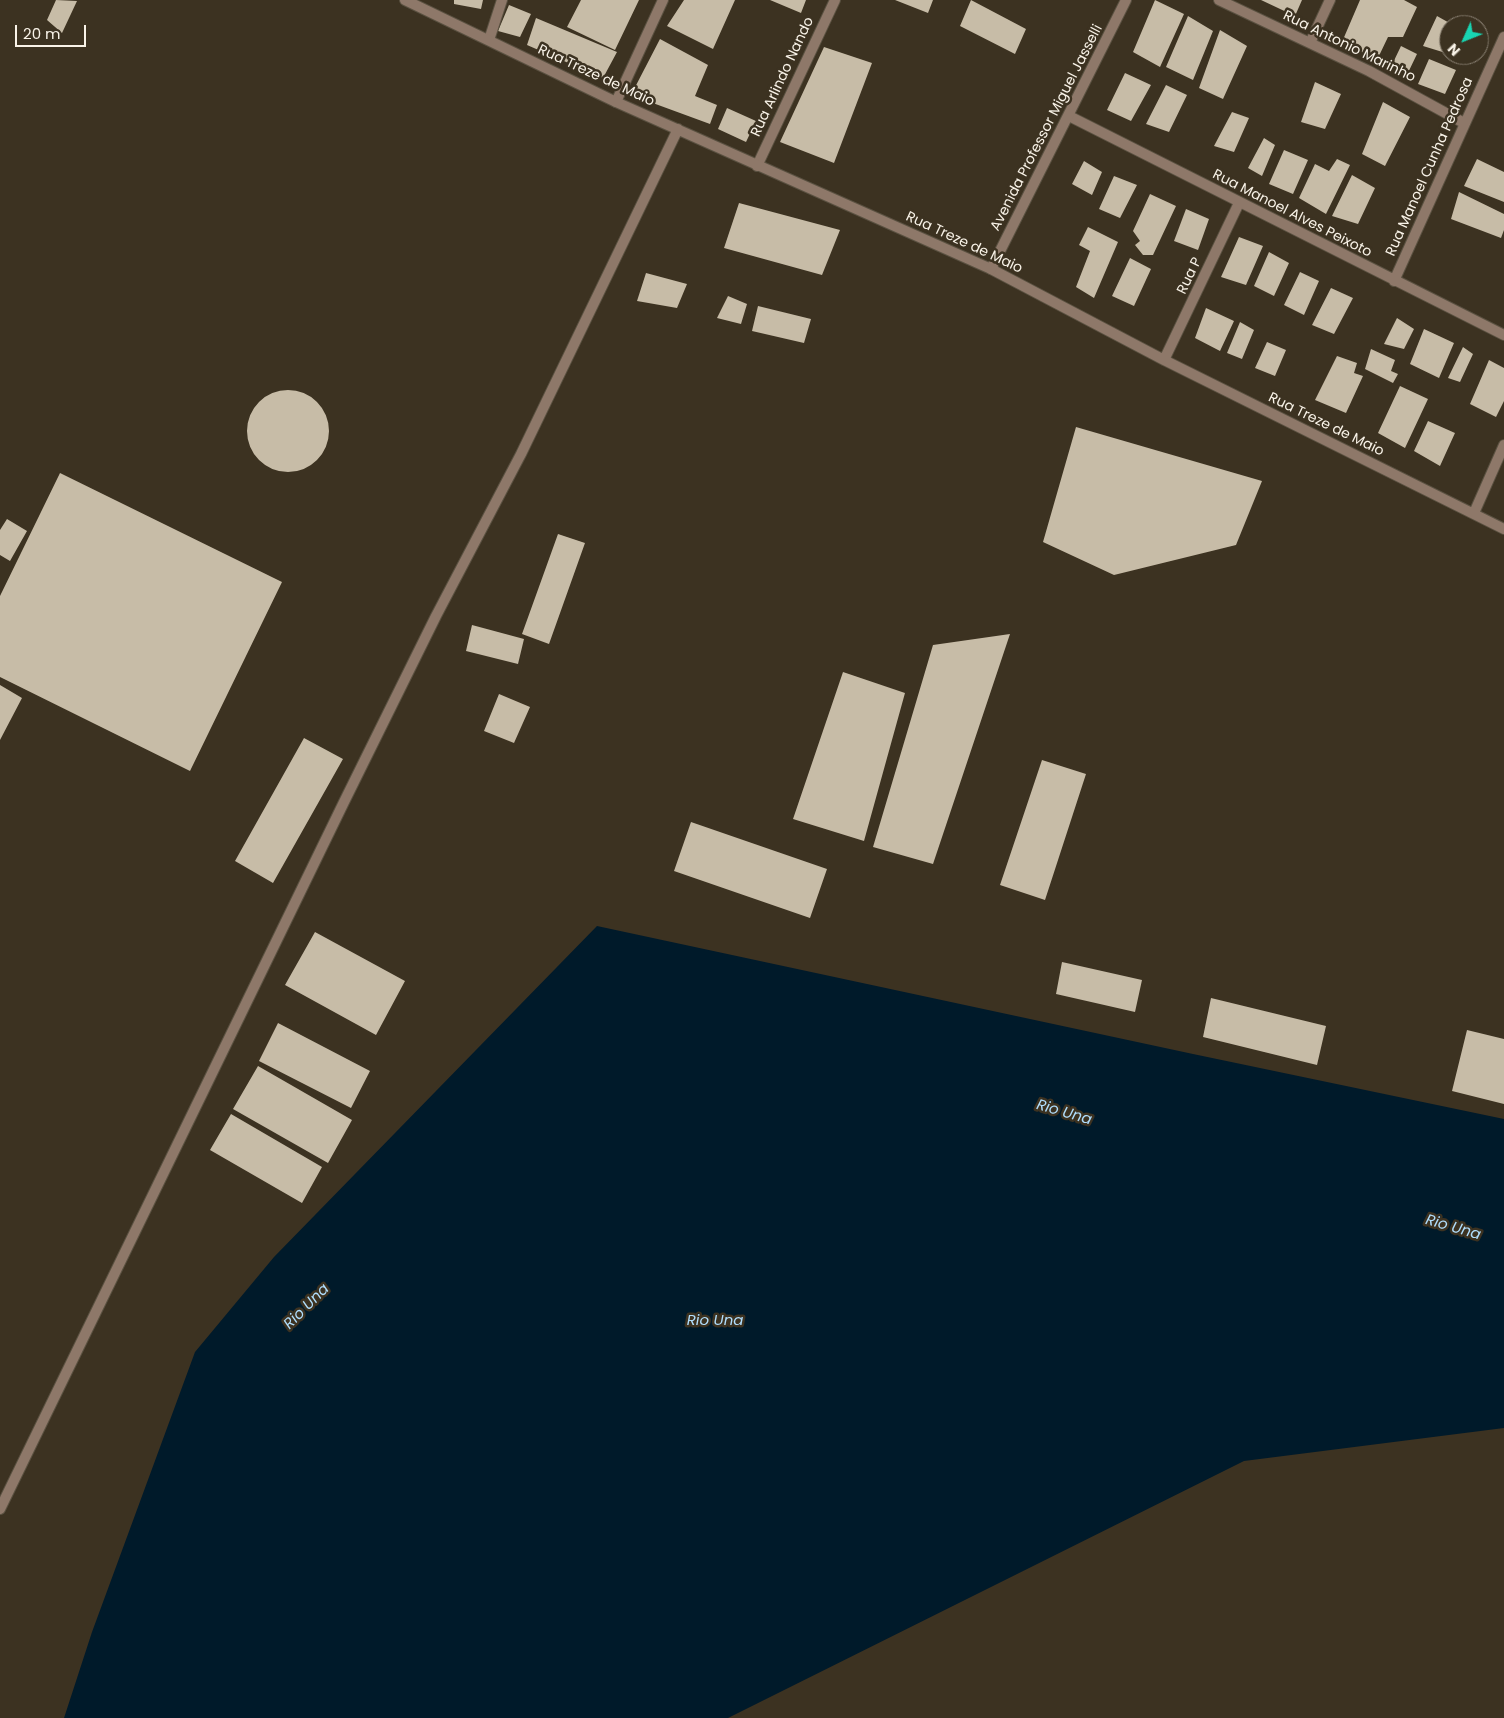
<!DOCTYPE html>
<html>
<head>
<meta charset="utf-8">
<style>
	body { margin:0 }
	#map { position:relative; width:1504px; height:1718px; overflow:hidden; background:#3c3221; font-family:Poppins,sans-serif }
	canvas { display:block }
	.north { position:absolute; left:1439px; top:15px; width:50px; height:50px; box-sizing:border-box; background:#3c3221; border:1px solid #887f71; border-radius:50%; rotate:226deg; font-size:14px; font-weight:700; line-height:20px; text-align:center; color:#f9f3e8 }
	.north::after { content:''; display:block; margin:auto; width:18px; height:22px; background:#18d5b2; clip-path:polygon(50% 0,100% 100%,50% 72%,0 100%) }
	.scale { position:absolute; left:15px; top:25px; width:71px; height:22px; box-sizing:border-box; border:2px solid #f9f3e8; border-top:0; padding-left:6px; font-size:15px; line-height:18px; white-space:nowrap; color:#f9f3e8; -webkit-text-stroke:4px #3c3221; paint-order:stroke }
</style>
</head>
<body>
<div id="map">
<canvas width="1504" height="1718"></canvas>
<div class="north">N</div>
<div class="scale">20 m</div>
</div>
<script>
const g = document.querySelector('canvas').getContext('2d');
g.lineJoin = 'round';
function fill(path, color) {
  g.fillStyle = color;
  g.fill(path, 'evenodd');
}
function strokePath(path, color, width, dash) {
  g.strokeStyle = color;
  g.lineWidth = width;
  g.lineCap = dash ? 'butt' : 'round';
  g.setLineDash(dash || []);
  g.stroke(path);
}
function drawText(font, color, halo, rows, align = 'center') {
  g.font = font + ' Poppins,sans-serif';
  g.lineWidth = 5;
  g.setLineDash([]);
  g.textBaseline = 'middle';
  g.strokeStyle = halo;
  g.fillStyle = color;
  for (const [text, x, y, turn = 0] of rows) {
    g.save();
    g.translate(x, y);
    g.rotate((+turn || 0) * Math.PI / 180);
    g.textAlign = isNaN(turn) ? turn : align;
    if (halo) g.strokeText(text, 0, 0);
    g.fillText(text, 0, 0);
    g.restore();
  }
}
fill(new Path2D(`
	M597,926l596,128 311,65v309l-260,33 -516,257h-664l28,-86 103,-280 79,-95z`), '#001a2a');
fill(new Path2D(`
	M56,0l21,1 -15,32 -15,-13z
	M454,0h29l-2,9 -27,-5z
	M581,0h58l-24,50 -48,-23z
	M684,0h51l-22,49 -46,-23z
	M770,0h36l-5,13z
	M895,0h38l-5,13z
	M971,0l55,29 -11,25 -55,-28z
	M1155,0l29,14 -24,53 -27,-15z
	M1261,0h41l-7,16z
	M1360,0h44l13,7 -14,30h-15l-11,23 -35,-18z
	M509,5l22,9 -11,23 -22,-6z
	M1188,16l25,15 -20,49 -27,-13z
	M1437,16l16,9h-4v29l-26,-8z
	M536,18l81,34 -14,26 -76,-33z
	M1220,30l27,16 -24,53 -24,-11z
	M660,39l48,26 -13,31 22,9 -7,19 -79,-29z
	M1401,46l16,8 -12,25 -15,-10z
	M824,47l48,16 -38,100 -54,-21z
	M1429,59l27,11 -11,24 -27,-10z
	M1125,73l26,12 -20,36 -24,-11z
	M1315,82l26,12 -16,35 -24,-7z
	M1166,85l21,10 -18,37 -23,-8z
	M1383,102l27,15 -25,49 -23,-12z
	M727,108l29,13 -10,21 -28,-13z
	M1232,112l17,6 -15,34 -20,-6z
	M1264,138l11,7 -13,31 -14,-8z
	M1284,150l24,10 -15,34 -24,-10z
	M1337,159l13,6 -24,49 -27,-16 16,-34 14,7z
	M1477,159l27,13v30l-40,-16z
	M1084,161l18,11 -10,23 -20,-11z
	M1352,175l23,13 -17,36 -26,-8z
	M1114,176l23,9 -17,33 -21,-9z
	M1459,192l45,22v16l-3,8 -50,-19z
	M1150,194l26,12 -23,49h-10l-8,-10 5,-4 -7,-10z
	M739,203l101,27 -18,45 -98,-27z
	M1186,209l23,10 -11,31 -24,-9z
	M1088,227l30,15 -24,56 -18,-11 14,-36 -11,-6z
	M1239,237l24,9 -17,39 -25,-8z
	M1269,252l20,11 -15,33 -20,-10z
	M1130,258l21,11 -17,37 -22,-10z
	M1300,272l19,9 -15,34 -20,-10z
	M646,273l41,11 -10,24 -40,-7z
	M1331,288l22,10 -19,36 -22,-9z
	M728,296l19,8 -6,20 -24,-6z
	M758,306l53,13 -7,24 -52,-12z
	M1206,308l28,13 -14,30 -25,-13z
	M1397,318l17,11 -10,20 -20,-5z
	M1240,322l14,8 -12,29 -15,-6z
	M1424,329l30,14 -15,35 -29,-14z
	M1267,342l19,8 -11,26 -20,-8z
	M1463,347l10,7 -13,28 -12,-4z
	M1371,349l24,11 -4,11 7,3 -5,9 -28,-14z
	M1337,356l20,7 -3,10 9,3 -17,37 -31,-13z
	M1489,360l15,8v33l-8,16 -26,-13z
	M1400,386l28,13 -23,49 -27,-15z
	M247 431a41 41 0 1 1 82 0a41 41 0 1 1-82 0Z
	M1428,421l27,12 -15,33 -26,-15z
	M1076,427l186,54 -26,64 -122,30 -71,-33z
	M60,473l222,109 -92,189 -190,-94v-81z
	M7,519l20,12 -17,30 -10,-6v-25z
	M558,534l27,9 -36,101 -27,-10z
	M472,625l52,14 -6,25 -52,-13z
	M1010,634l-77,230 -60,-17 60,-202z
	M843,672l62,21 -41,148 -71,-22z
	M0,685l22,13 -22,42z
	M499,694l31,13 -16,36 -30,-12z
	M304,738l39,21 -70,124 -38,-22z
	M1042,760l44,14 -41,126 -45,-15z
	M691,822l136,47 -17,49 -136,-47z
	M315,932l90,49 -29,54 -91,-50z
	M1062,962l80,18 -7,32 -79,-18z
	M1211,998l115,28 -9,39 -114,-28z
	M278,1023l92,48 -19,37 -92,-47z
	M1467,1030l37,9v65l-52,-13z
	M258,1066l94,54 -24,43 -95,-54z
	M231,1114l91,53 -20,36 -92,-53z`), '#c7bca7');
const minor = new Path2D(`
	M1219,0l150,71 95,52
	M489,40l13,-40
	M1310,43l20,-43
	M616,102l47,-102
	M1069,116l435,219
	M757,166l78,-166
	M991,269l173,91 340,169
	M1394,281l110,-244
	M1164,360l75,-157
	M1474,513l30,-68`);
const tertiary = new Path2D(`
	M405,0l211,102 375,167 135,-269
	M0,1509l344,-707 92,-186 85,-162 157,-325`);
strokePath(minor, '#5a5141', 12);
strokePath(tertiary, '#5a5141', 12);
strokePath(minor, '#8e7869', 10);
strokePath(tertiary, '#8e7869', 10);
drawText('14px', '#f9f3e8', '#3c3221', [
	["Rua Antonio Marinho",1349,47,26],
	["Rua Treze de Maio",596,76,25],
	["Rua Arlindo Nando",783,77,-65],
	["Avenida Professor Miguel Jasselli",1047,128,-63],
	["Rua Manoel Cunha Pedrosa",1430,167,-66],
	["Rua Manoel Alves Peixoto",1292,214,27],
	["Rua Treze de Maio",964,243,25],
	["Rua P",1190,276,-64],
	["Rua Treze de Maio",1326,425,26]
]);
drawText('italic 15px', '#b0defd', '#3c3221', [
	["Rio Una",1064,1113,16],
	["Rio Una",1453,1228,16],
	["Rio Una",307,1307,-45],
	["Rio Una",715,1321]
]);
</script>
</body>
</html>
